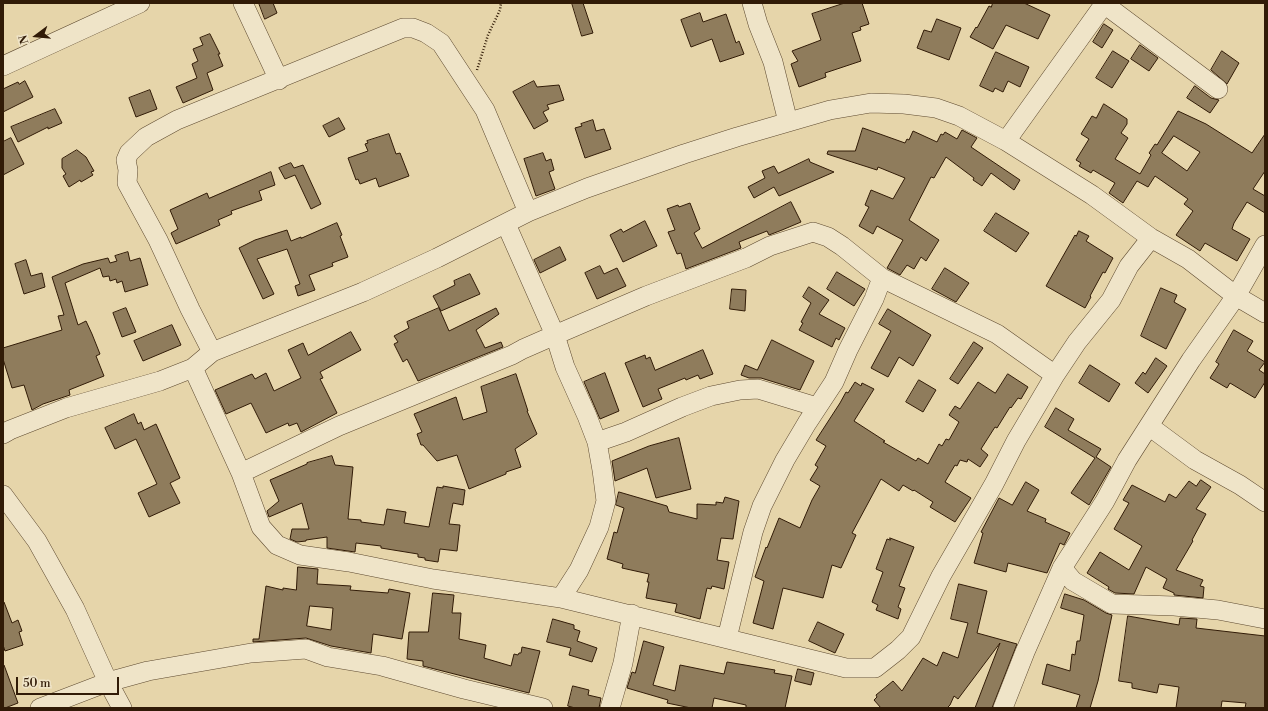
<!DOCTYPE html>
<html>
<head>
<meta charset="utf-8">
<style>
	body { margin:0 }
	#map { position:relative; width:1268px; height:711px; overflow:hidden; background:#e6d5aa; font-family:"Libre Bodoni",serif }
	canvas { display:block }
	.frame { position:absolute; inset:0; border:4px solid #311b07; pointer-events:none }
	.north { position:absolute; left:16px; top:16px; width:40px; height:40px; -webkit-text-stroke:3px #efe4c8; paint-order:stroke; rotate:254deg; font-size:11px; font-weight:700; line-height:16px; text-align:center; color:#311b07 }
	.north::after { content:''; display:block; margin:auto; width:14px; height:18px; background:#311b07; clip-path:polygon(50% 0,100% 100%,50% 72%,0 100%) }
	.scale { position:absolute; left:16px; top:677px; width:103px; height:18px; box-sizing:border-box; border:2px solid #311b07; border-top:0; padding-left:5px; font-size:12px; line-height:14px; white-space:nowrap; color:#311b07; -webkit-text-stroke:3px #efe4c8; paint-order:stroke }
</style>
</head>
<body>
<div id="map">
<canvas width="1268" height="711"></canvas>
<div class="frame"></div>
<div class="north">N</div>
<div class="scale">50 m</div>
</div>
<script>
const g = document.querySelector('canvas').getContext('2d');
g.lineJoin = 'round';
function fill(path, color) {
  g.fillStyle = color;
  g.fill(path, 'evenodd');
}
function strokePath(path, color, width, dash) {
  g.strokeStyle = color;
  g.lineWidth = width;
  g.lineCap = dash ? 'butt' : 'round';
  g.setLineDash(dash || []);
  g.stroke(path);
}
const building = new Path2D(`
	M259,3h14l4,10 -12,6z
	M572,3h11l10,30 -11,3z
	M845,3h17l7,21 -9,3 1,3 -9,3 9,28 -36,12 1,4 -27,10 -8,-23 7,-3 -6,-10 29,-11 -9,-26z
	M993,3h31l26,12 -12,24 -32,-14 -13,24 -23,-12 6,-10 1,1 12,-22 2,1z
	M700,13l3,9 23,-8 10,29 3,-2 5,13 -24,8 -8,-23 -21,8 -10,-27z
	M937,19l24,9 -12,32 -32,-12 7,-18 7,2z
	M1104,24l9,6 -11,18 -9,-6z
	M210,34l10,20h-2l5,12 -16,7 6,17 -30,13 -7,-16 21,-9 -5,-14 6,-3 -5,-12 10,-4 -3,-7z
	M1140,45l18,13 -9,13 -18,-12z
	M1113,51l16,10 -17,27 -16,-10z
	M1222,51l17,12 -12,21 -16,-14z
	M996,52l33,15 -9,20 -12,-6 -5,11 -8,-4 -2,4 -13,-6z
	M25,81l8,16 -30,15v-23l15,-7 1,2z
	M534,81l3,6 22,-2 5,15 -17,5 2,4 -6,3 5,9 -14,8 -21,-37z
	M1195,86l16,12 8,2 -9,13 -23,-15z
	M150,90l7,19 -21,8 -7,-19z
	M1104,104l23,15v5l-6,9 7,5 -13,21 25,15 11,-19 -2,-2 6,-9 2,1 21,-34 28,13 46,29 13,-19v37l-12,18 12,7v17l-18,-11 -13,21 -2,6 18,10 -13,22 -32,-18 -5,8 -24,-16 17,-24 -9,-7 4,-5 -33,-23 -7,11 -11,-6 -14,22 -14,-10 6,-10 -22,-13 -2,3 -12,-7 2,-3 -5,-3 13,-21 -8,-5 11,-18 4,2zM1174,136l26,16 -13,19 -25,-18z
	M55,109l7,14 -14,6v-2l-30,15 -7,-15z
	M339,118l6,11 -16,8 -6,-11z
	M593,120l3,11 8,-2 7,20 -26,9 -10,-30 7,-2 -1,-2z
	M863,128l42,15 2,-4 2,1 4,-9 24,11 4,-8 2,1 2,-3 12,7 5,-9 15,8 -6,9 49,33 -6,10 -23,-17 -9,13 -9,-6 1,-2 -28,-21 -12,21 -3,-1 -22,43 30,20 -13,21 -5,-4 -7,12 -7,-4 -7,10 -13,-7 16,-28 -26,-14 -4,8 -14,-8 10,-19 -4,-2 6,-15 22,9 12,-21 -27,-11 -1,3 -50,-16 1,-3h27z
	M389,134l7,20 4,-1 9,23 -30,11 -3,-9 -16,6 -2,-5 -2,1 -8,-22 20,-7 -3,-7 3,-1 -1,-2z
	M11,138l13,26 -21,11v-33z
	M77,150l9,7 8,14 -3,1 2,3 -12,7 -1,-2 -11,7 -6,-11 3,-2 -4,-6v-9z
	M543,153l3,8 5,-2 3,11 -5,2 6,17 -19,7 -12,-37z
	M809,159l1,3 24,10 -55,24 -5,-9 -20,11 -6,-11 17,-9 -3,-7 12,-5 4,7z
	M291,163l3,5 9,-3 18,39 -10,5 -16,-34 -10,4 -6,-11z
	M271,172l4,13 -16,6 3,9 -31,11 1,3 -14,6 2,5 -44,19 -5,-11 7,-4 -8,-19 37,-17 2,5z
	M791,202l10,20 -19,8 -13,5 -2,-4 -28,11 2,6 -55,21 -5,-16 -4,1 -9,-22 7,-2 -8,-21 11,-4 1,2 11,-4 10,26 -6,4 8,15z
	M996,213l33,20 -13,19 -32,-21z
	M645,221l12,25 -34,16 -13,-27 11,-6 2,3z
	M337,223l5,12 -2,1 8,21 -16,6 1,3 -24,9 6,15 -17,6 -3,-10 5,-2 -13,-35 -30,10 17,35 -11,5 -24,-51 16,-8 32,-10 4,11 10,-4v1z
	M1079,231l10,5 -3,5 27,17 -8,15 -2,-1 -13,24 1,1 -6,11 -39,-22 29,-51 1,1z
	M560,247l6,13 -26,13 -6,-13z
	M128,252l2,9 10,-3 8,27 -23,7 -3,-11 -5,2 -1,-4 -6,2 -1,-5 -6,1 -3,-9 -35,15 13,42 8,-4 6,13 8,20 -4,2 8,20 -35,14 1,5 -27,9 -11,6 -8,-25 -12,3 -9,-29v-11l59,-18 -4,-14 6,-1 -12,-38 31,-13 25,-6 2,5 7,-2 -2,-5z
	M26,260l5,16 11,-3 3,14 -21,7 -9,-30z
	M600,266l4,8 13,-6 9,18 -29,13 -12,-26z
	M945,268l24,15 -13,19 -24,-13z
	M837,272l28,17 -11,17 -27,-17z
	M470,274l10,20 -39,17 -8,-15 22,-11 -1,-4z
	M809,287l20,13 -10,14 26,14 -6,12 -3,-2 -4,9 -33,-17 4,-7 -2,-1 10,-19 -8,-6z
	M1161,288l16,7 -3,7 12,7 -20,40 -25,-13z
	M732,289l14,1 -1,21 -15,-2z
	M126,308l10,24 -14,5 -9,-24z
	M439,308l10,23 47,-23 3,6 -23,16 9,18 16,-6 2,5 -85,34 -11,-22 -4,3 -9,-18 4,-2 -4,-6 15,-8 -2,-6z
	M888,309l43,26 -18,31 -14,-9 -11,20 -17,-9 20,-37 -12,-7z
	M172,325l9,20 -38,16 -9,-20z
	M1234,330l19,11 -6,10 18,11 -6,8 6,4v8l-10,16 -25,-15 -3,5 -17,-10 9,-14 -3,-2z
	M351,332l10,18 -41,22 3,6 -3,1 17,34 -36,19 -4,-9 -8,3 -1,-3 -22,10 -15,-30 -25,11 -11,-24 37,-16 3,5 11,-6 8,18 27,-13 -13,-28 15,-7 5,12z
	M772,340l42,21 -14,29 -39,-12h-12l-8,-3 4,-10 12,5z
	M974,342l9,6 -25,36 -8,-5z
	M703,350l10,24 -13,5 -2,-4 -12,5 -1,-2 -27,11 4,10 -19,8 -18,-44 20,-8 1,4 4,-2 5,13z
	M1156,358l11,8 -19,27 -13,-10 8,-11 2,2z
	M1090,365l30,19 -11,18 -30,-19z
	M605,373l14,38 -19,8 -16,-37z
	M516,374l12,37h-1l10,23 -22,15 6,18 -15,5v2l-37,15 -12,-34 -20,6 -14,-16h-2l-4,-11 5,-2 -8,-18 42,-17 7,23 24,-8 -6,-25z
	M1008,374l20,13 -7,12 -3,-1 -7,10 -1,-1 -13,21 -2,-1 -14,22 7,6 -8,12 -12,-8 -1,3 -7,-2 -3,6 -2,-1 -10,17 26,16 -16,24 -25,-15 3,-5 -19,-12 -1,1 -10,-6 -4,6 -18,-12 -29,54 4,2 -15,33 -9,-3 -9,33 -40,-10 -10,41 -20,-6 11,-42 -9,-4 11,-30 1,1 12,-30 21,10 12,-28 8,-14 -10,-6 8,-13 -3,-2 11,-19 -10,-6 24,-37 6,-11 2,1 7,-11 6,4 1,-3 12,6 -20,32 31,20 -2,1 33,19 2,-3 10,6 11,-20 3,2 4,-7 3,1 10,-18 -10,-7 6,-9 5,3 18,-27 17,11z
	M919,380l17,10 -13,22 -17,-10z
	M1056,408l18,11 -6,11 33,19 -5,8 15,10 -22,38 -18,-12 24,-35 -50,-31z
	M134,414l4,10 3,-2 3,8 12,-6 24,54 -10,5 10,20 -31,14 -11,-24 19,-9 -21,-45 -21,10 -10,-21z
	M679,438l12,51 -35,9 -9,-30 -32,13 -3,-20 37,-15z
	M332,456l3,9 18,2 -5,52 13,1v2l23,3 3,-16 19,3 -2,11 25,4 8,-40 6,1v-2l22,4 -2,15 -10,-2 -4,21 11,1 -3,26 -17,-2 -2,13 -13,-2v-2l-7,-1v-3l-37,-6v-2l-25,-3 -1,9 -28,-4v-11l-21,3v1l-9,1 -7,-3 2,-10h17l-7,-26 -33,14 -2,-6 12,-10 -9,-21 37,-16v-1z
	M1201,480l10,7 -15,22 10,5 -14,26 1,1 -17,29 27,10 -3,6 4,1 -1,11 -29,-3v-2l-11,-5 4,-9 -21,-12 -12,27 -19,-1 -7,-4 1,-2 -22,-14 13,-21 29,18 13,-24 -28,-17 15,-26 -6,-3 9,-15 33,17 4,-8 7,4 13,-17 7,5z
	M1026,482l13,8 -12,21 19,8 -1,3 25,11 -6,12 -4,-2 -13,30 -39,-10 -2,9 -32,-9 9,-30 -2,-1 18,-34 13,7z
	M619,492l48,14 2,6 28,7v-15l19,1v-3l7,1 2,-6 14,4 -6,38 -12,-1 -4,22 12,2 -5,27 -12,-3 -1,3 -4,-1 -7,31 -25,-7 2,-8 -31,-6 3,-16h-2l2,-8 -27,-6 1,-4 -16,-5 7,-27 3,1 7,-25 -8,-3z
	M890,538l24,9 -15,39 6,2 -7,19 3,2 -3,10 -22,-9 2,-5 -6,-3 11,-30 -7,-3 11,-30 3,1z
	M298,567l20,2 -1,15 34,2 -1,4 38,3 1,-4 21,4 -8,46 -29,-5 -2,19 -40,-7 -25,-8 -53,4v-3h6l7,-53 17,4v-2l13,2zM310,606l23,2 -2,22 -24,-4z
	M959,584l28,7 -10,42 40,11 -25,64h-17l25,-65 -42,56 -4,-3 -4,9 -3,3h-66l-7,-8 3,-3 -1,-2 17,-14 9,10 21,-33 14,8 6,-14 15,6 10,-35 -17,-4z
	M433,593l21,2 -2,18h9l-2,26 27,6 -2,13 27,8 3,-12 4,1 1,-2h2l1,-6 18,4 -11,42 -106,-27v-5l-16,-2 2,-27h19z
	M1065,594l19,6 22,13 6,2 -14,66 -8,27h-14l4,-13 -38,-11 5,-20 23,7 2,-17 3,1 2,-14h3l4,-26 -23,-7z
	M3,602h1l8,21 6,-3 4,11 -3,1 4,13 -18,6 -2,-6z
	M1128,616l51,9 1,-7 17,1 -1,9 69,8v72h-20l1,-5 -24,-2 -1,7h-45l3,-21 -20,-3 -2,9 -25,-5v-5l-13,-2z
	M553,619l21,6v4l6,2 -3,10 20,7 -5,14 -23,-7 2,-7 -24,-6z
	M818,622l26,12 -9,19 -26,-12z
	M644,641l20,6 -11,38 22,6 5,-26 44,9 3,-12 48,8 -1,3 18,3 -7,32h-39v-3l-32,-7 -2,10h-21l-24,-5 1,-3 -41,-12 5,-16 3,1z
	M3,665h1l14,38 -13,5h-2z
	M798,669l16,4 -3,12 -16,-4z
	M573,686l16,4 -1,5 13,3 -2,10h-24l-7,-2z`);
fill(building, '#8f7c5c');
strokePath(building, '#311b07', 1);
const minor = new Path2D(`
	M243,3l36,77
	M752,3l6,21 15,38 15,60
	M1104,4l114,85
	M3,66l137,-63
	M1006,141l99,-138
	M506,224l49,111 91,-39 100,-38 24,-12 43,-14 15,5 14,9 40,32
	M212,352l-22,-43 -32,-69 -31,-57 1,-13 -2,-10 3,-7 17,-16 31,-17 226,-92h10l13,5 15,10 44,67 43,102
	M193,368l48,105 20,54 16,18 23,10 49,7 84,17 128,19 285,70h29l23,-18 13,-13 30,-61 53,-92 22,-43 39,-66 22,-33 34,-42 18,-34 22,-28
	M1149,426l46,34 45,25 25,17
	M3,434l7,-4 56,-22 94,-27 33,-13 19,-16 151,-60 74,-34 91,-46 59,-24 97,-34 53,-17 93,-27 41,-7 33,1 32,4 23,8 47,25 86,54 59,43 37,21 48,37 29,17
	M597,442l29,-10 56,-25 29,-11 29,-6 18,-1 59,18
	M241,473l98,-47 173,-71 11,-6 32,-14 10,32 22,49 10,26 5,28 4,31 -7,26 -20,43 -18,28
	M3,495l34,46 38,68 33,73 14,26
	M1062,568l11,13 39,23 62,2 44,4 47,9
	M727,638l26,-106 9,-26 23,-46 22,-37 27,-41 14,-32 26,-51 8,-21 115,56 58,41
	M40,708l68,-26 40,-11 103,-18 55,-4 22,8 54,9 82,23 79,19
	M610,708l13,-45 9,-49
	M1003,708l22,-56 37,-84 43,-67 22,-41 64,-100 45,-64 29,-51`);
strokePath(minor, '#5e4a30', 20);
strokePath(new Path2D(`
	M477,70l11,-35 12,-25 1,-7`), '#311b07', 2.5, [1, 2]);
strokePath(minor, '#efe4c8', 19);
</script>
</body>
</html>
